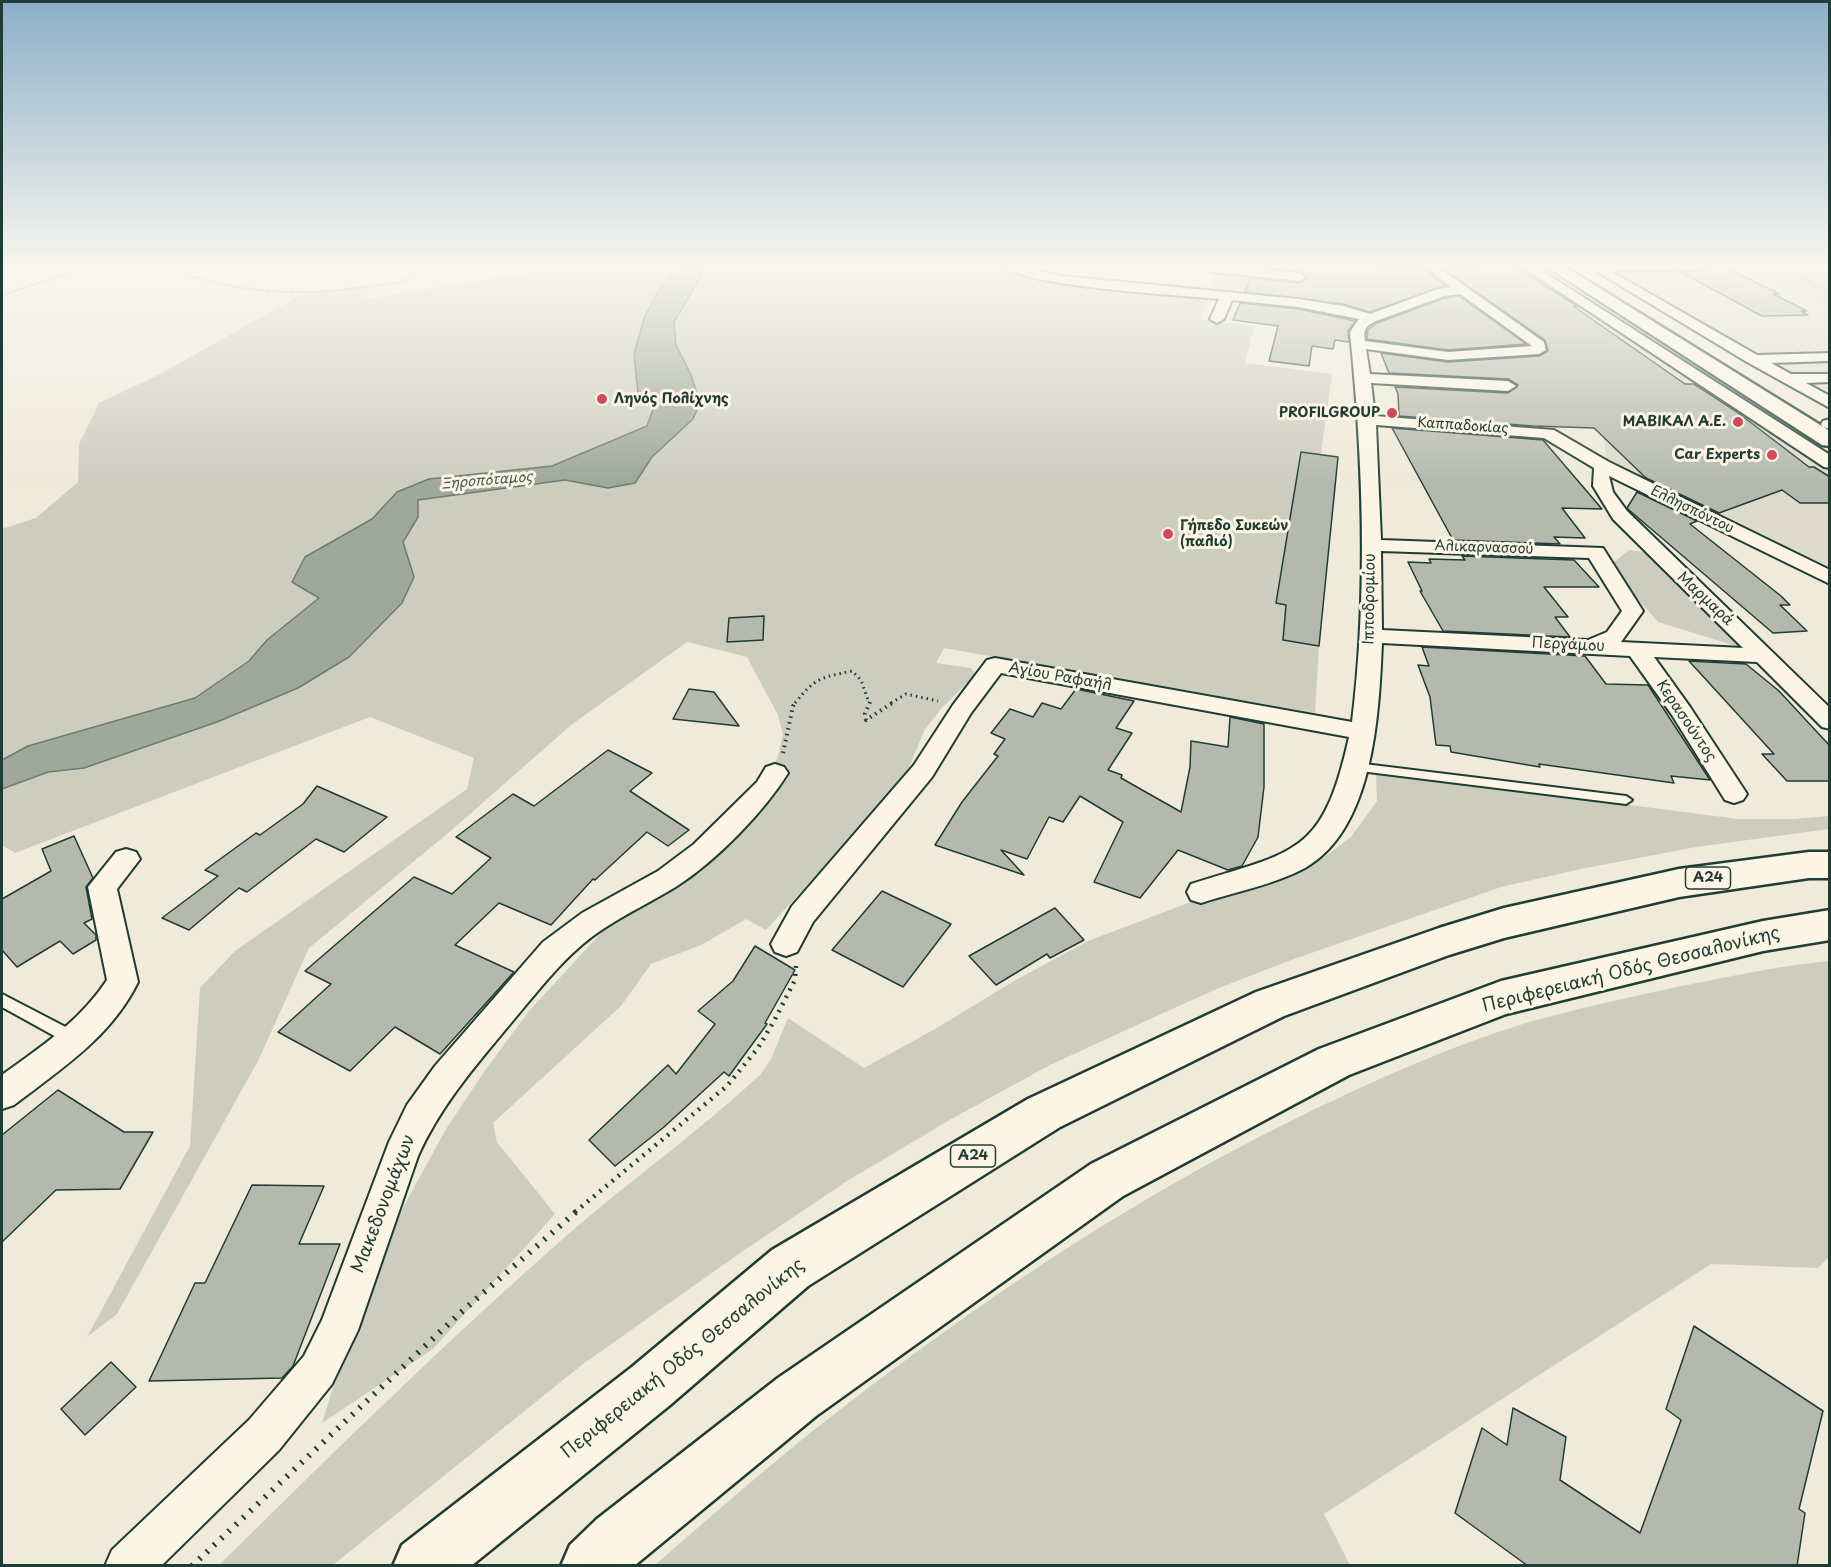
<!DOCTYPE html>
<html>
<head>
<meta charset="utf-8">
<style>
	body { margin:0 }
	#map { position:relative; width:1831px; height:1567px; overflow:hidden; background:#efeada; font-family:"Playpen Sans",sans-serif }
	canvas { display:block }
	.frame { position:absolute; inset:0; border:3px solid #1f3d34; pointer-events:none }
</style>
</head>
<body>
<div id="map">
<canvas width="1831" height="1567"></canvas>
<div class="frame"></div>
</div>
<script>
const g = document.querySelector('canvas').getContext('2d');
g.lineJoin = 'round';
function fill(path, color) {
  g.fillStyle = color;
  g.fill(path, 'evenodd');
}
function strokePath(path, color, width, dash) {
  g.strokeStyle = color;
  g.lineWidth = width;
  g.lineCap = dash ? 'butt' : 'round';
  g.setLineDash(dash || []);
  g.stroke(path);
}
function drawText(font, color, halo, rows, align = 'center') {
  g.font = font + ' "Playpen Sans",sans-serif';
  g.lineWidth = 6;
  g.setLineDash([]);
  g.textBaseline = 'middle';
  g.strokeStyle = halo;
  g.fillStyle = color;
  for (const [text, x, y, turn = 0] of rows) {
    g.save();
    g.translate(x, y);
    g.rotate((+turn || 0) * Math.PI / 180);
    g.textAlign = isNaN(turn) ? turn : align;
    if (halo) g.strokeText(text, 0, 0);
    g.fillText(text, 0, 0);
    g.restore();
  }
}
fill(new Path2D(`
	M1425,265h99l305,199v109l-222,-111 -4,-25 -43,-45 30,-3z
	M1591,265h142l96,42v99z`), '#dedbcc');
fill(new Path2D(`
	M560,265h438l22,9 20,5 162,17 -1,5 7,1 -9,17 55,7 -9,37 87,11 -11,80 17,3 -17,155 -6,101 -371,-65 -8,15 35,5 5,6 -36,36 -16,21 -19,47 -139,152 -20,-11 -45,26 -50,19 -30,42 -128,117 4,19 58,72 -122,135 -111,74 32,-104 34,-84 58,-106 40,-60 43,-58 85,-92 60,-35 96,-112 8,-15 5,-23 -5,-19 -31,-58 -60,-15 -116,83 -118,104 -144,119 -51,113 -141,253 -30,23 103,-191 10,-158 35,-37 232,-162 7,-31 -104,-41 -355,136 -13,-8v-316l34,-11 42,-36 1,-38 20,-41 61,-29 146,-82 63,-6 -3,13 188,-31z
	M1733,265h96v42z
	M1217,273l74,7 -3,17 -77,-6z
	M1629,550l25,3 98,98 -94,-29 -49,-56z
	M1376,772l362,47h56l35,-3v13l-133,18 -115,22 -80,18 -210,73 -72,28 -69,31 -100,46 -97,53 -106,63 -104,70 -160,113 -250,201 -115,1c114,-112 227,-224 347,-329 64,-56 134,-105 196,-163l10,-15 17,-41 76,50 73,-40 77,-47 74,-40 108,-41 106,-33 21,-9 28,-21 26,-36z
	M1829,961v296l-11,11 -107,-4 -387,250 26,51h-695c61,-53 122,-107 186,-156 148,-115 304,-218 472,-299 69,-33 140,-65 213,-87 49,-14 100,-25 151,-36 50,-10 101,-21 152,-26z`), '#cccdbf');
const water = new Path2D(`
	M682,265h33l-11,6 -30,51 2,23 15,30 9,28 -7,16 -41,38 -17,26 -27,5 -43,-8 -147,20v17l-15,25 11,35 -12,26 -53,54 -51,31 -81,34 -133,46 -36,4 -46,17v-29l26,-14 167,-48 54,-37 18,-21 52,-42 -27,-16 13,-25 67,-38 25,-27 32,-13 123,-13 95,-40 6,-16 -15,-17 -4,-39 11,-38 16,-30z`);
fill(water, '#9fa89a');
strokePath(water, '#6c7d71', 1.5);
const building = new Path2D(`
	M1257,265l160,2 5,1 23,18 -75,26 -27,-8 -98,-12 6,-14 49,5 8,-5 -8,-7 -44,-4z
	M1512,265l65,41h-4l112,78h9l43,28 72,55h5l16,10v26h-30l-18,-13 -63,23 -73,-35 -52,-50 -61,-2 -134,-10 -1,-22 -3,-7 113,6 10,-8 -10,-6 -119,-6 -8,-20 67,9 91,-6 9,-5 -3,-11 -103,-72z
	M1704,265h26v5l50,24h-7l34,17h-6l7,4 -46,1 -81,-44 19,-1 5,-3z
	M1459,296l67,48 -78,6 -81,-11 1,-9 9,-7 68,-25z
	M1240,303l58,6 57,12 -7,10 1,11 -14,-2 -2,9 -21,-3 -3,20 -40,-5 9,-35 -45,-6z
	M1392,428l151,12 59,69 -40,-1 23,30 -31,-1 6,7 -107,-4z
	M1301,452l37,5 -19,189 -36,-6 3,-35 -10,-2z
	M1637,492l60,29 -7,3 91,72 9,9h-10l27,26 -34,2 -144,-123 -2,-2z
	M1462,556l112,4 25,27h-55l24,30h-13l15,20 -127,-6 -23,-40h2l-14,-29 23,1 -2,-4 36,1z
	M764,616l-1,24 -36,2 2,-24z
	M1422,647l163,9 21,28 42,1 62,95 -39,-4 3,7 -135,-19 1,3 -89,-15 -1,-6 -14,-1 -6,-48 -12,-32 11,1z
	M1689,661l57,3 33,27 51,55v35h-43l-25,-27h12z
	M689,689l25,3 25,34 -66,-7z
	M1076,689l58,12 -18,27 16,5 -24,37 14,5 -1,3 60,34 9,-45 1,-26 37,6 2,-30 34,7v63l-6,50 -16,29 -14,4 -50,-20 -38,48 -46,-16 29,-60 -43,-26 -17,26 -14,-5 -22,42 -26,-9 23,25 -89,-30 27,-43 36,-46 -4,-2 11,-15 -14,-6 19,-24 23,8 9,-14 19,6z
	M608,750l44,23 -22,18 59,39 -21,16 -21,-14 -52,48 -2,-1 -42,46 -52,-22 -44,42 59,27 -74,82 -45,-27 -45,44 -72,-39 53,-48 -26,-13 109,-94 38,17 39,-36 -35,-21 57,-43 21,12z
	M317,786l70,31 -43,35 -28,-13 -69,53 -8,-4 -50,42 -27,-12 56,-42 -13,-6 51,-37 4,2 43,-31z
	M74,836l19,42 -7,9 6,32 -8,4 12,12v5l-23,14 -13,-13 -43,26 -15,-17v-51l49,-28 -9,-22z
	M882,891l69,33 -48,63 -71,-37z
	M1055,908l29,32 -34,18 -3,-4 -51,31 -27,-29z
	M755,946l40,24 -30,53 2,1 -38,52 -5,-4 -60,55 -49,39 -26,-26 79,-75 8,9 39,-50 -17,-13 35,-30z
	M58,1090l66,42h29l-33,57 -64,1 -54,52v-107z
	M252,1185l72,1 -25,58h41l-47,122 -11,12 -133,3 46,-98h10z
	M1694,1326l129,85 -24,98 6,4 -8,53h-269l-73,-53 27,-85 25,17 6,-37 53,29 -6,43 80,53 41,-113 -15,-11z
	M111,1362l25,25 -51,48 -24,-26z`);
fill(building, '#b5b9ad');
strokePath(building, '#1f3d34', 1.5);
const lane = new Path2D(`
	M1695,265h5l3,2 -3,2 -100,2 -3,-2 3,-2z
	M1356,763l270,33 6,4 -6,4 -274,-34 -2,-3z
	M2,994l77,40 3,5 -3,5 -5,2 -5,-2 -67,-37z`);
const street = new Path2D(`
	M1001,265h16l45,11 236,23 45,7 27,8 68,-25 13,-2 -29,-22h13l109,77 2,8 -7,4 -91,6 -82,-11 4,25 138,7 8,5 -8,5 -137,-8 4,33 179,14 55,32 221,108v14l-221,-108 4,16 14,19 203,197v21l-8,-2 -65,-65 -103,-5 36,50 57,87 -4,6 -9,3 -9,-3 -53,-85 -42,-59 -248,-13c-3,70 -8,186 -77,225 -32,17 -70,24 -104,35l-10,-3 -4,-8 4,-8c105,-33 132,-29 158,-147l-348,-64 -30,40 -39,64 -119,145 -16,30 -11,4 -11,-4 -4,-8 21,-38 122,-141 39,-60 34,-45 8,-2 357,64c16,-129 11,-261 -2,-390l9,-13 -61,-12 -66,-7 -8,19 -7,4 -7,-4 9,-20c-39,-4 -195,-12 -218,-34zM1460,294l72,52 -84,6 -83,-11c-2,-12 1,-15 11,-20l68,-25zM1376,425l168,13 50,30 -1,18 20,33 130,129 -122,-6 22,-31 -40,-63 -222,-8zM1381,551l208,7 33,53 -15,21 -19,8 -206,-10z
	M1209,265l91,8 6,4 -6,4 -87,-9 -6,-4z
	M1519,265h14l297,190v13l-6,-1z
	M1586,265h14l157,90 73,-2v8l-59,2 20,11h39v8l-24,1 24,13v12l-83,-46z
	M1830,419v10l-7,-2 -2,-3 2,-3z
	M775,764l9,3 4,6c-24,39 -72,88 -111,113 -24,15 -50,27 -74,43 -38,25 -63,60 -92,94 -35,42 -70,82 -93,133l-60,174 -26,54 -53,66 -118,116h-56l7,-16 137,-130 55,-64 18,-36 67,-178 18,-37 28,-39 108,-124 39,-29 76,-42 36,-27 63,-62 9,-15z
	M126,849l10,3 4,7 -23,30 21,93c-27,55 -77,87 -124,123l-12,4v-34c39,-28 78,-54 105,-95l-19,-93 28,-35z`);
const secondary = new Path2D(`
	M1544,265h18l268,166v15l-8,-1z`);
const highway = new Path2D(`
	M1809,852h21v26h-21l-130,19 -175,41 -55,17 -165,61 -224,111 -252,159 -138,119 -199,161h-78l9,-21 230,-178 140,-117 256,-151 228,-107 183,-64 65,-20 175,-39z
	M1830,910v30l-67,11 -257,63 -157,61 -226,121 -307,220 -182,150h-73l9,-21 27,-26 181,-141 313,-214 228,-115 182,-68 262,-60z`);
strokePath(lane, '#1f3d34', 4);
strokePath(street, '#1f3d34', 4);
strokePath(secondary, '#1f3d34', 5);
strokePath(highway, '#1f3d34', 5);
strokePath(new Path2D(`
	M152,265c44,14 89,26 136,27 38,1 77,-5 115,-10l10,-7 -3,-10
	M431,265l3,5
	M1798,265l-2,3 10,12 24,13
	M2,295l92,-30`), '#1f3d34', 2, [1, 2]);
strokePath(new Path2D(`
	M795,703c21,-26 25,-25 57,-32l9,9 8,23
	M891,703l15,-9 32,7`), '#1f3d34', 3, [1.5, 4]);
strokePath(new Path2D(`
	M870,702l-5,12 1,6 28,-18
	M783,753l10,-47 3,-4`), '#1f3d34', 4, [1.5, 4.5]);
strokePath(new Path2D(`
	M575,1212l152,-126 31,-38 16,-27 21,-41 1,-14`), '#1f3d34', 4.5, [2, 6]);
strokePath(new Path2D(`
	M192,1566l266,-251 119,-104`), '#1f3d34', 6, [2, 8]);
fill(lane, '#fcf5e5');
fill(street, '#fcf5e5');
fill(secondary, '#fcf5e5');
fill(highway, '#fcf5e5');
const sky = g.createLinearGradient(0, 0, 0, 484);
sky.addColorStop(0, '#8bafc9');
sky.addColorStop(0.55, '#f8f6ee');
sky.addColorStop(1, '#f8f6ee00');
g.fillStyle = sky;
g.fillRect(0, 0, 1831, 484);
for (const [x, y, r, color] of [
	[602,399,6,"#d1495b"],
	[1392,413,6,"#d1495b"],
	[1738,422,6,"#d1495b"],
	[1772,455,6,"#d1495b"],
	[1168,534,6,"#d1495b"]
]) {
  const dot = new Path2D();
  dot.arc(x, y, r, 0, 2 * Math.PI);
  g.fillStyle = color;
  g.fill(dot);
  strokePath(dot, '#fcf5e5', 2);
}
drawText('bold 14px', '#1f3d34', '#fcf5e5', [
	["Ληνός Πολίχνης",614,399,"left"],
	["PROFILGROUP",1380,413],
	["ΜΑΒΙΚΑΛ Α.Ε.",1726,422],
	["Car Experts",1760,455],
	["Γήπεδο Συκεών",1180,526,"left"],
	["(παλιό)",1180,542,"left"]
], 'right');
drawText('14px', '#1f3d34', '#fcf5e5', [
	["Καππαδοκίας",1463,426,4],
	["Ελλησπόντου",1692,510,26],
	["Αλικαρνασσού",1484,548,2]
]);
drawText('italic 14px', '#455d53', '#fcf5e5', [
	["Ξηροπόταμος",487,481,-5]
]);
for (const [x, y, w] of [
	[1708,878,45],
	[973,1156,45]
]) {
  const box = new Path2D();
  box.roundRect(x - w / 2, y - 11, w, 22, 4.5);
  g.fillStyle = '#fcf5e5';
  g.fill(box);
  strokePath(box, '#1f3d34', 1.5);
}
drawText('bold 14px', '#1f3d34', null, [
	["Α24",1708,878],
	["Α24",973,1156]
]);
drawText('15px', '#1f3d34', '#fcf5e5', [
	["Ιπποδρομίου",1370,599,-89],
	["Μαρμαρά",1705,599,43],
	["Περγάμου",1568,645,3],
	["Αγίου Ραφαήλ",1060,677,10],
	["Κερασούντος",1686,721,56]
]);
drawText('18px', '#1f3d34', '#fcf5e5', [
	["Περιφερειακή Οδός Θεσσαλονίκης",1631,970,-14],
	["Μακεδονομάχων",384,1204,-69],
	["Περιφερειακή Οδός Θεσσαλονίκης",683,1359,-39]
]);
</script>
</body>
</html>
